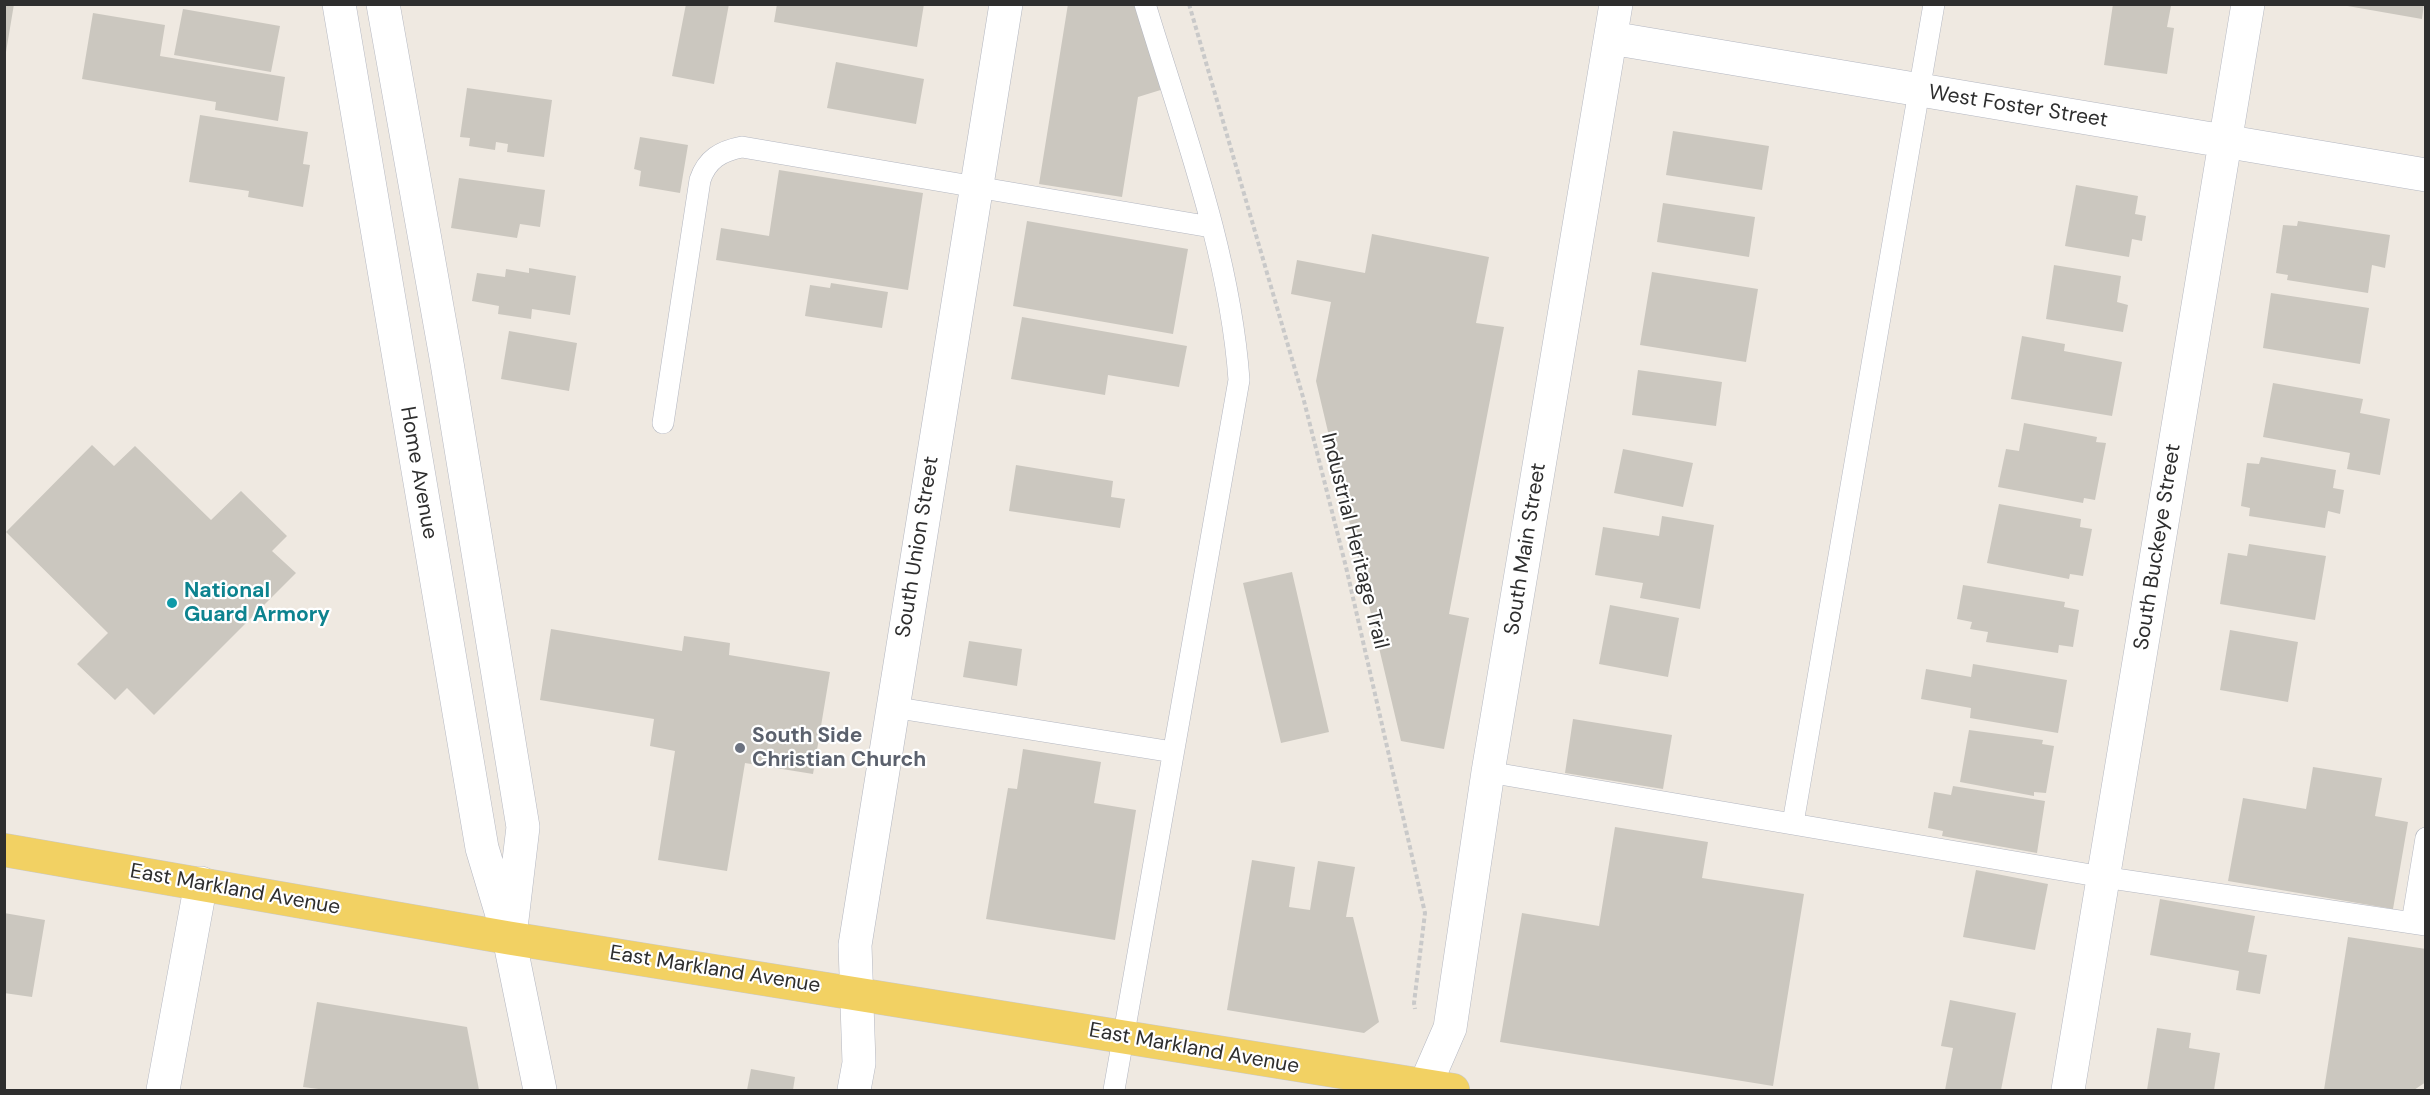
<!DOCTYPE html>
<html>
<head>
<meta charset="utf-8">
<style>
	body { margin:0 }
	#map { position:relative; width:2430px; height:1095px; overflow:hidden; background:#efe9e1; font-family:"DM Sans",sans-serif }
	canvas { display:block }
	.frame { position:absolute; inset:0; border:6px solid #2e2e2e; pointer-events:none }
</style>
</head>
<body>
<div id="map">
<canvas width="2430" height="1095"></canvas>
<div class="frame"></div>
</div>
<script>
const g = document.querySelector('canvas').getContext('2d');
g.lineJoin = 'round';
function fill(path, color) {
  g.fillStyle = color;
  g.fill(path, 'evenodd');
}
function strokePath(path, color, width, dash) {
  g.strokeStyle = color;
  g.lineWidth = width;
  g.lineCap = dash ? 'butt' : 'round';
  g.setLineDash(dash || []);
  g.stroke(path);
}
function drawText(font, color, halo, rows, align = 'center') {
  g.font = font + ' "DM Sans",sans-serif';
  g.lineWidth = 4.5;
  g.setLineDash([]);
  g.textBaseline = 'middle';
  g.strokeStyle = halo;
  g.fillStyle = color;
  for (const [text, x, y, turn = 0] of rows) {
    g.save();
    g.translate(x, y);
    g.rotate((+turn || 0) * Math.PI / 180);
    g.textAlign = isNaN(turn) ? turn : align;
    if (halo) g.strokeText(text, 0, 0);
    g.fillText(text, 0, 0);
    g.restore();
  }
}
fill(new Path2D(`
	M4,4h10l-8,48h-2z
	M686,4h43l-15,80 -42,-8z
	M777,4h147l-7,43 -143,-25z
	M1068,4h74l25,84 -29,9 -16,100 -83,-13z
	M2113,4l58,2 -4,21 7,1 -7,46 -63,-9z
	M2336,4h88l-2,15z
	M183,9l97,17 -9,46 -97,-17z
	M93,13l72,12 -5,31 125,21 -7,44 -63,-11 1,-8 -134,-23z
	M836,62l88,17 -8,45 -89,-16z
	M467,88l85,12 -8,57 -37,-5 1,-8 -12,-2 -1,8 -26,-4 1,-8 -10,-1z
	M200,115l108,17 -5,32 7,1 -7,42 -55,-10 1,-6 -60,-9z
	M1673,131l96,15 -7,44 -96,-15z
	M640,137l48,8 -8,48 -41,-7 2,-15 -7,-2z
	M779,170l144,23 -15,97 -192,-30 5,-32 48,8z
	M459,178l86,12 -5,37 -20,-3 -3,14 -66,-10z
	M2076,185l62,11 -3,18 11,2 -4,25 -10,-2 -3,18 -64,-11z
	M1663,203l92,14 -6,40 -92,-15z
	M1027,221l161,28 -15,85 -160,-28z
	M2298,221l92,14 -5,33 -13,-3 -4,28 -81,-13 1,-5 -12,-2 7,-48 14,1z
	M1372,234l117,23 -13,66 28,4 -55,287 20,4 -25,131 -43,-8 -85,-360 15,-79 -40,-8 6,-34 68,13z
	M2054,265l67,11 -4,26 11,3 -5,27 -77,-13z
	M529,268l47,8 -6,39 -38,-6 -1,10 -33,-5 1,-8 -27,-5 5,-28 28,4 1,-8 23,4z
	M1652,272l106,17 -12,73 -106,-17z
	M831,283l57,9 -6,36 -77,-12 5,-31 20,3z
	M2271,293l98,15 -9,56 -97,-16z
	M1022,317l165,29 -8,41 -71,-12 -3,20 -94,-16z
	M509,331l68,12 -8,48 -68,-12z
	M2022,336l43,8 -1,7 58,11 -10,54 -101,-17z
	M1638,370l84,12 -6,44 -84,-11z
	M2273,383l90,16 -3,14 30,6 -10,56 -33,-6 3,-16 -87,-16z
	M2024,423l73,14 -1,5 10,1 -11,57 -11,-2 -1,5 -85,-16 8,-38 13,2z
	M92,445l22,21 21,-20 76,74 30,-29 46,45 -15,15 24,22 -142,142 -27,-27 -12,12 -38,-36 31,-31 -102,-101z
	M1623,449l70,14 -10,44 -69,-14z
	M2261,457l75,13 -3,18 11,2 -4,24 -12,-3 -3,17 -76,-12 1,-8 -9,-2 6,-43 12,1z
	M1016,465l97,16 -2,16 14,2 -5,29 -111,-17z
	M1999,504l82,15 -1,8 12,2 -9,47 -13,-2 -1,5 -82,-16z
	M1662,516l52,9 -14,84 -60,-11 3,-15 -48,-8 8,-48 56,9z
	M2249,544l77,12 -11,64 -95,-16 8,-51 19,3z
	M1292,572l37,160 -48,11 -38,-160z
	M1963,585l102,17 -1,5 15,3 -6,37 -14,-2 -1,8 -72,-11 2,-10 -18,-3 2,-7 -15,-3z
	M1610,605l69,13 -11,59 -69,-13z
	M551,629l131,22 2,-15 46,7 -1,12 101,17 -17,102 -68,-11 -18,108 -69,-11 17,-109 -25,-5 4,-27 -114,-19z
	M2230,630l68,12 -10,60 -68,-12z
	M969,641l53,8 -5,37 -54,-9z
	M1973,664l94,16 -9,53 -88,-15 1,-10 -50,-9 5,-30 45,8z
	M1573,719l99,16 -9,54 -98,-16z
	M1969,730l74,10 -1,4 12,2 -8,47 -12,-1v4l-74,-14z
	M1023,749l78,13 -7,41 42,7 -21,130 -129,-21 22,-131 9,1z
	M2313,767l69,11 -7,38 33,6 -15,87 -165,-28 15,-83 63,11z
	M1953,786l92,15 -8,52 -95,-17 1,-5 -15,-3 6,-36 17,3z
	M1615,827l93,15 -6,36 102,16 -31,192 -273,-44 22,-129 77,13z
	M1252,860l43,7 -6,40 21,3 8,-49 37,6 -9,50h7l26,105 -15,11 -137,-23z
	M1976,870l72,14 -13,66 -72,-13z
	M2160,899l95,17 -7,36 19,3 -7,39 -24,-4 3,-19 -89,-16z
	M4,913l41,7 -13,77 -28,-4z
	M2348,937l78,12v133l-12,8h-90z
	M1950,1000l66,13 -15,77h-56l8,-42 -12,-2z
	M317,1002l150,25 12,63h-153l-23,-3z
	M2157,1028l34,5 -2,15 31,5 -6,37h-67z
	M751,1069l44,8 -2,13h-46z`), '#cbc7bf');
const lane = new Path2D(`
	M663,423l37,-243c7,-21 21,-29 42,-33l469,80
	M892,707l281,45
	M1488,772l615,105 323,48
	M1793,823l141,-819
	M2412,923l14,-85
	M1114,1090l125,-710c-9,-127 -57,-254 -94,-376`);
const street = new Path2D(`
	M1611,38l815,137
	M163,1090l38,-207
	M854,1090l5,-27 -4,-118 151,-941
	M1423,1090l27,-62 38,-256 128,-768
	M2068,1090l180,-1086`);
const secondary = new Path2D(`
	M339,4l143,844 27,90 31,152
	M383,4l64,359 76,464 -12,101`);
const primary = new Path2D(`
	M4,850l505,88 944,152`);
strokePath(lane, '#b4b7c1', 22);
strokePath(street, '#b4b7c1', 34);
strokePath(secondary, '#b4b7c1', 34);
strokePath(primary, '#c9c9c9', 34);
strokePath(new Path2D(`
	M1189,4l114,393 43,170 79,346 -11,90 1,6`), '#c9c9c9', 4, [4.5, 3]);
strokePath(lane, '#fff', 21);
strokePath(street, '#fff', 33);
strokePath(secondary, '#fff', 33);
strokePath(primary, '#f2d163', 33);
for (const [x, y, r, color] of [
	[172,603,6,"#0f9aa8"],
	[740,748,6,"#6b7280"]
]) {
  const dot = new Path2D();
  dot.arc(x, y, r, 0, 2 * Math.PI);
  g.fillStyle = color;
  g.fill(dot);
  strokePath(dot, '#fff', 2);
}
drawText('21px', '#2e2e2e', '#fff', [
	["West Foster Street",2018,107,9],
	["Home Avenue",418,473,80],
	["Industrial Heritage Trail",1354,541,76],
	["South Union Street",918,547,-81],
	["South Buckeye Street",2158,547,-81],
	["South Main Street",1526,549,-81],
	["East Markland Avenue",235,890,10],
	["East Markland Avenue",715,970,9],
	["East Markland Avenue",1194,1049,10]
]);
drawText('bold 21px', '#0d838f', '#fff', [
	["National",184,591],
	["Guard Armory",184,615]
], 'left');
drawText('bold 21px', '#5b616d', '#fff', [
	["South Side",752,736],
	["Christian Church",752,760]
], 'left');
</script>
</body>
</html>
